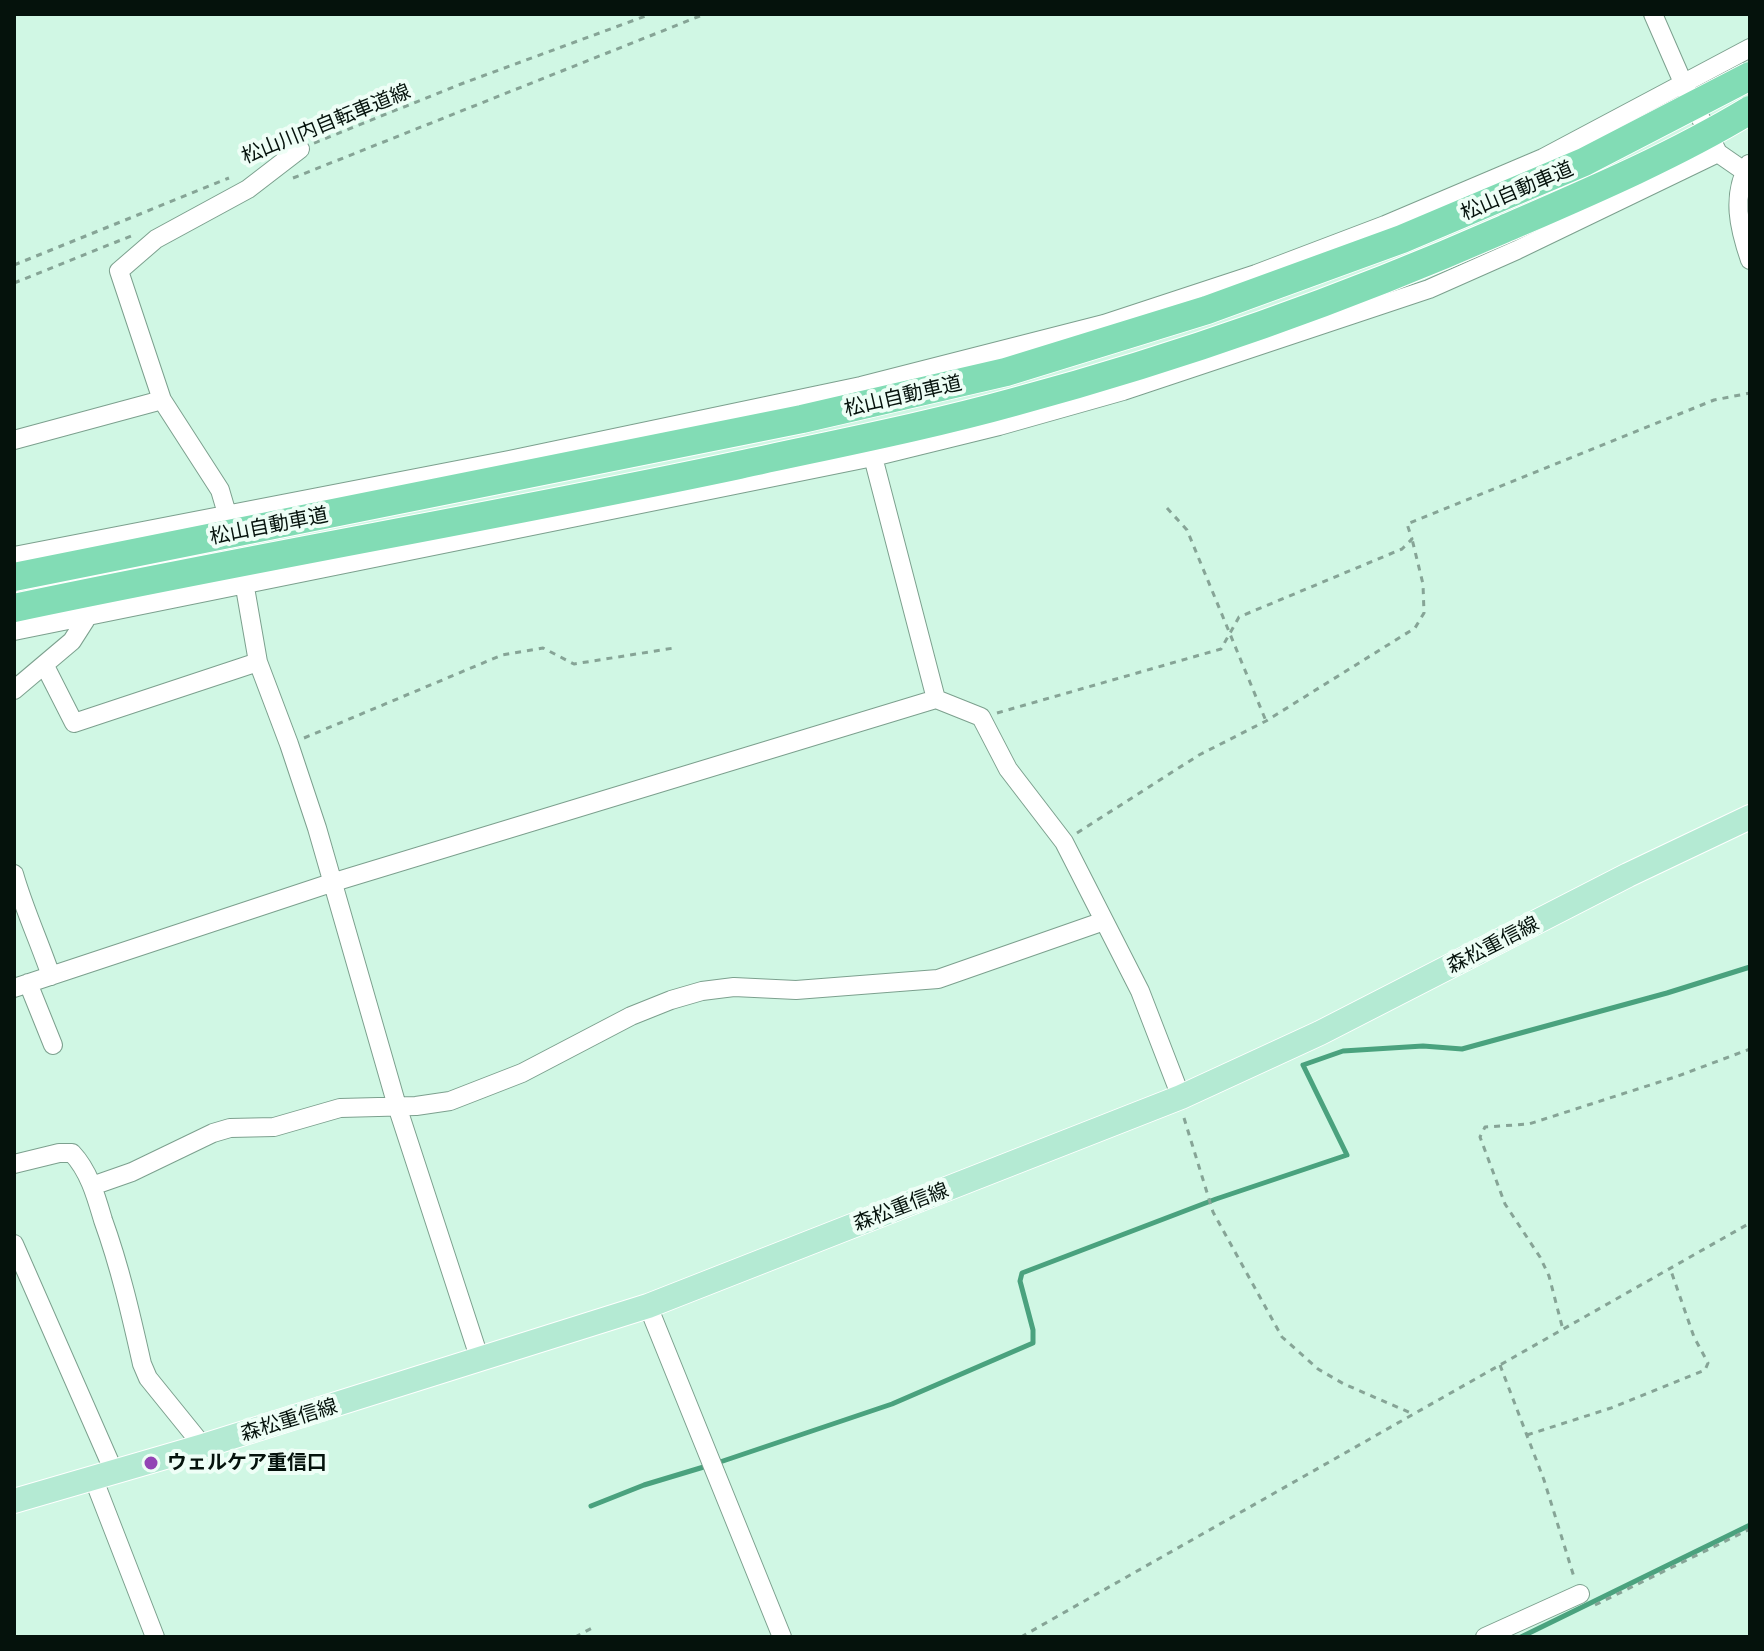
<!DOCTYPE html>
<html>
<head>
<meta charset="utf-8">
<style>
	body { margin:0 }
	#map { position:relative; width:1764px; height:1651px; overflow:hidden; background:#d0f7e4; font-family:"Golos Text",sans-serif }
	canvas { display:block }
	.frame { position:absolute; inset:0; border:16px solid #05120c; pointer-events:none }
</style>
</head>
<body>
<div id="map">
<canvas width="1764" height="1651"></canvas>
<div class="frame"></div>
</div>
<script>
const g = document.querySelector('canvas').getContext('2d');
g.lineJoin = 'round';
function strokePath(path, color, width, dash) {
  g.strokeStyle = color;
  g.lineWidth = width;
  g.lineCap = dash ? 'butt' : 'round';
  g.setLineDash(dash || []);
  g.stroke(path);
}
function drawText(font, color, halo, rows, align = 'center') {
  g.font = font + ' "Golos Text","Noto Sans JP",sans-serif';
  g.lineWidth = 8;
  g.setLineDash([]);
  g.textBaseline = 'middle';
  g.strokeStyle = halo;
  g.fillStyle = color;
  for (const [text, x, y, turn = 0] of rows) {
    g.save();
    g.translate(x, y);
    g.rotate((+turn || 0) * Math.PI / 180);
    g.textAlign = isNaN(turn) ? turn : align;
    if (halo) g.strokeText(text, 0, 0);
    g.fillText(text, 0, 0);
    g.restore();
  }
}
strokePath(new Path2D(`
	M717,1463l175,-59 141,-61v-13l-13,-49 2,-8 194,-74 131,-44 -44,-90 40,-14 80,-5 39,3 205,-56 83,-26
	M591,1506l53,-21 63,-19
	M1521,1637l229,-112`), '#4aa27e', 5);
const minor = new Path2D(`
	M1653,14l31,71 34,68 26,18
	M1749,164c-18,32 -10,64 1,96
	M14,440l148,-40
	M873,457l63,242
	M230,524l-10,-34 -58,-90 -43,-129 37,-32 92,-50 52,-40
	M14,556l495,-96 352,-74 243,-62 152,-50 129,-49 158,-67 207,-110
	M243,576l15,86 31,82 28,84 80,278 83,254
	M14,631l859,-174 126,-31 124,-35 306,-102 88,-39 201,-97
	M45,666l29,57 184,-61
	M14,690l58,-49 16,-25
	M14,874c10,35 25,67 37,102
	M28,983l25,62
	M14,988l317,-105 605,-184 45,18 27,52 56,73 76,149 41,106
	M14,1164l45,-11h13c17,18 24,43 31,67 17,47 28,95 39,144l6,14 55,68
	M92,1186l40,-14 81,-39 17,-5 44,-1 66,-19 76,-2 34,-5 72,-28 109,-57 40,-16 31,-9 32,-4 62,3 142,-11 166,-58
	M14,1244l101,230
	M648,1306l134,331
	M94,1480l61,157
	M1485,1637l95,-43`);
const major = new Path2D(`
	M14,1501l189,-55 445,-140 533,-209 139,-64 308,-158 122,-58`);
strokePath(minor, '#7ca08e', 20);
strokePath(major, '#fff', 26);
strokePath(new Path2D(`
	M314,143l147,-59 190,-70
	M293,178l412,-164
	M14,265l215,-87
	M14,283l117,-47
	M1167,508l20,22 79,191
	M997,713l224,-64 18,-32 163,-68 10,-10 -5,-15 307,-124 36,-7
	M304,738l198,-83 41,-7 31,16 100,-16
	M1077,833l122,-78 67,-34 149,-93 9,-15 -1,-29 -11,-45
	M1184,1118l29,94 69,125 36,32 26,15 67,29
	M1562,1326l-13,-50 -9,-19 -35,-53 -25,-67 5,-10 44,-3 149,-48 72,-27
	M1500,1365l44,115 30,97
	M1527,1435l84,-27 94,-38 3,-7 -14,-26 -24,-69
	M1595,1605l155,-76
	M575,1637l19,-10
	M1021,1637l729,-414`), '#86a496', 3, [6, 6]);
strokePath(minor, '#fff', 18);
strokePath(major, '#b4ead3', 24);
const highwayBridge = new Path2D(`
	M14,577l788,-158 204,-47 201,-62 195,-71 182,-77 166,-86
	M14,608c241,-51 484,-92 725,-143 91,-20 185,-38 275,-63 167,-45 331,-103 490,-173 83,-36 168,-72 246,-119`);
strokePath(highwayBridge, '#fff', 30, []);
strokePath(highwayBridge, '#82dcb5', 28);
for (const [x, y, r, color] of [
	[151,1463,8,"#9345b5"]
]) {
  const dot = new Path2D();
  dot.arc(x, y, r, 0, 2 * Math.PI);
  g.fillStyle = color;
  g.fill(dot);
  strokePath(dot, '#eefef6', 3);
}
drawText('20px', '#05120c', '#eefef6', [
	["松山川内自転車道線",326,124,-22],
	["松山自動車道",1517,191,-23],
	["松山自動車道",903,396,-13],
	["松山自動車道",269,526,-11],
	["森松重信線",1493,945,-27],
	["森松重信線",901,1207,-21],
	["森松重信線",289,1420,-17]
]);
drawText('bold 20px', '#05120c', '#eefef6', [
	["ウェルケア重信口",167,1463]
], 'left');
</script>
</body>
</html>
